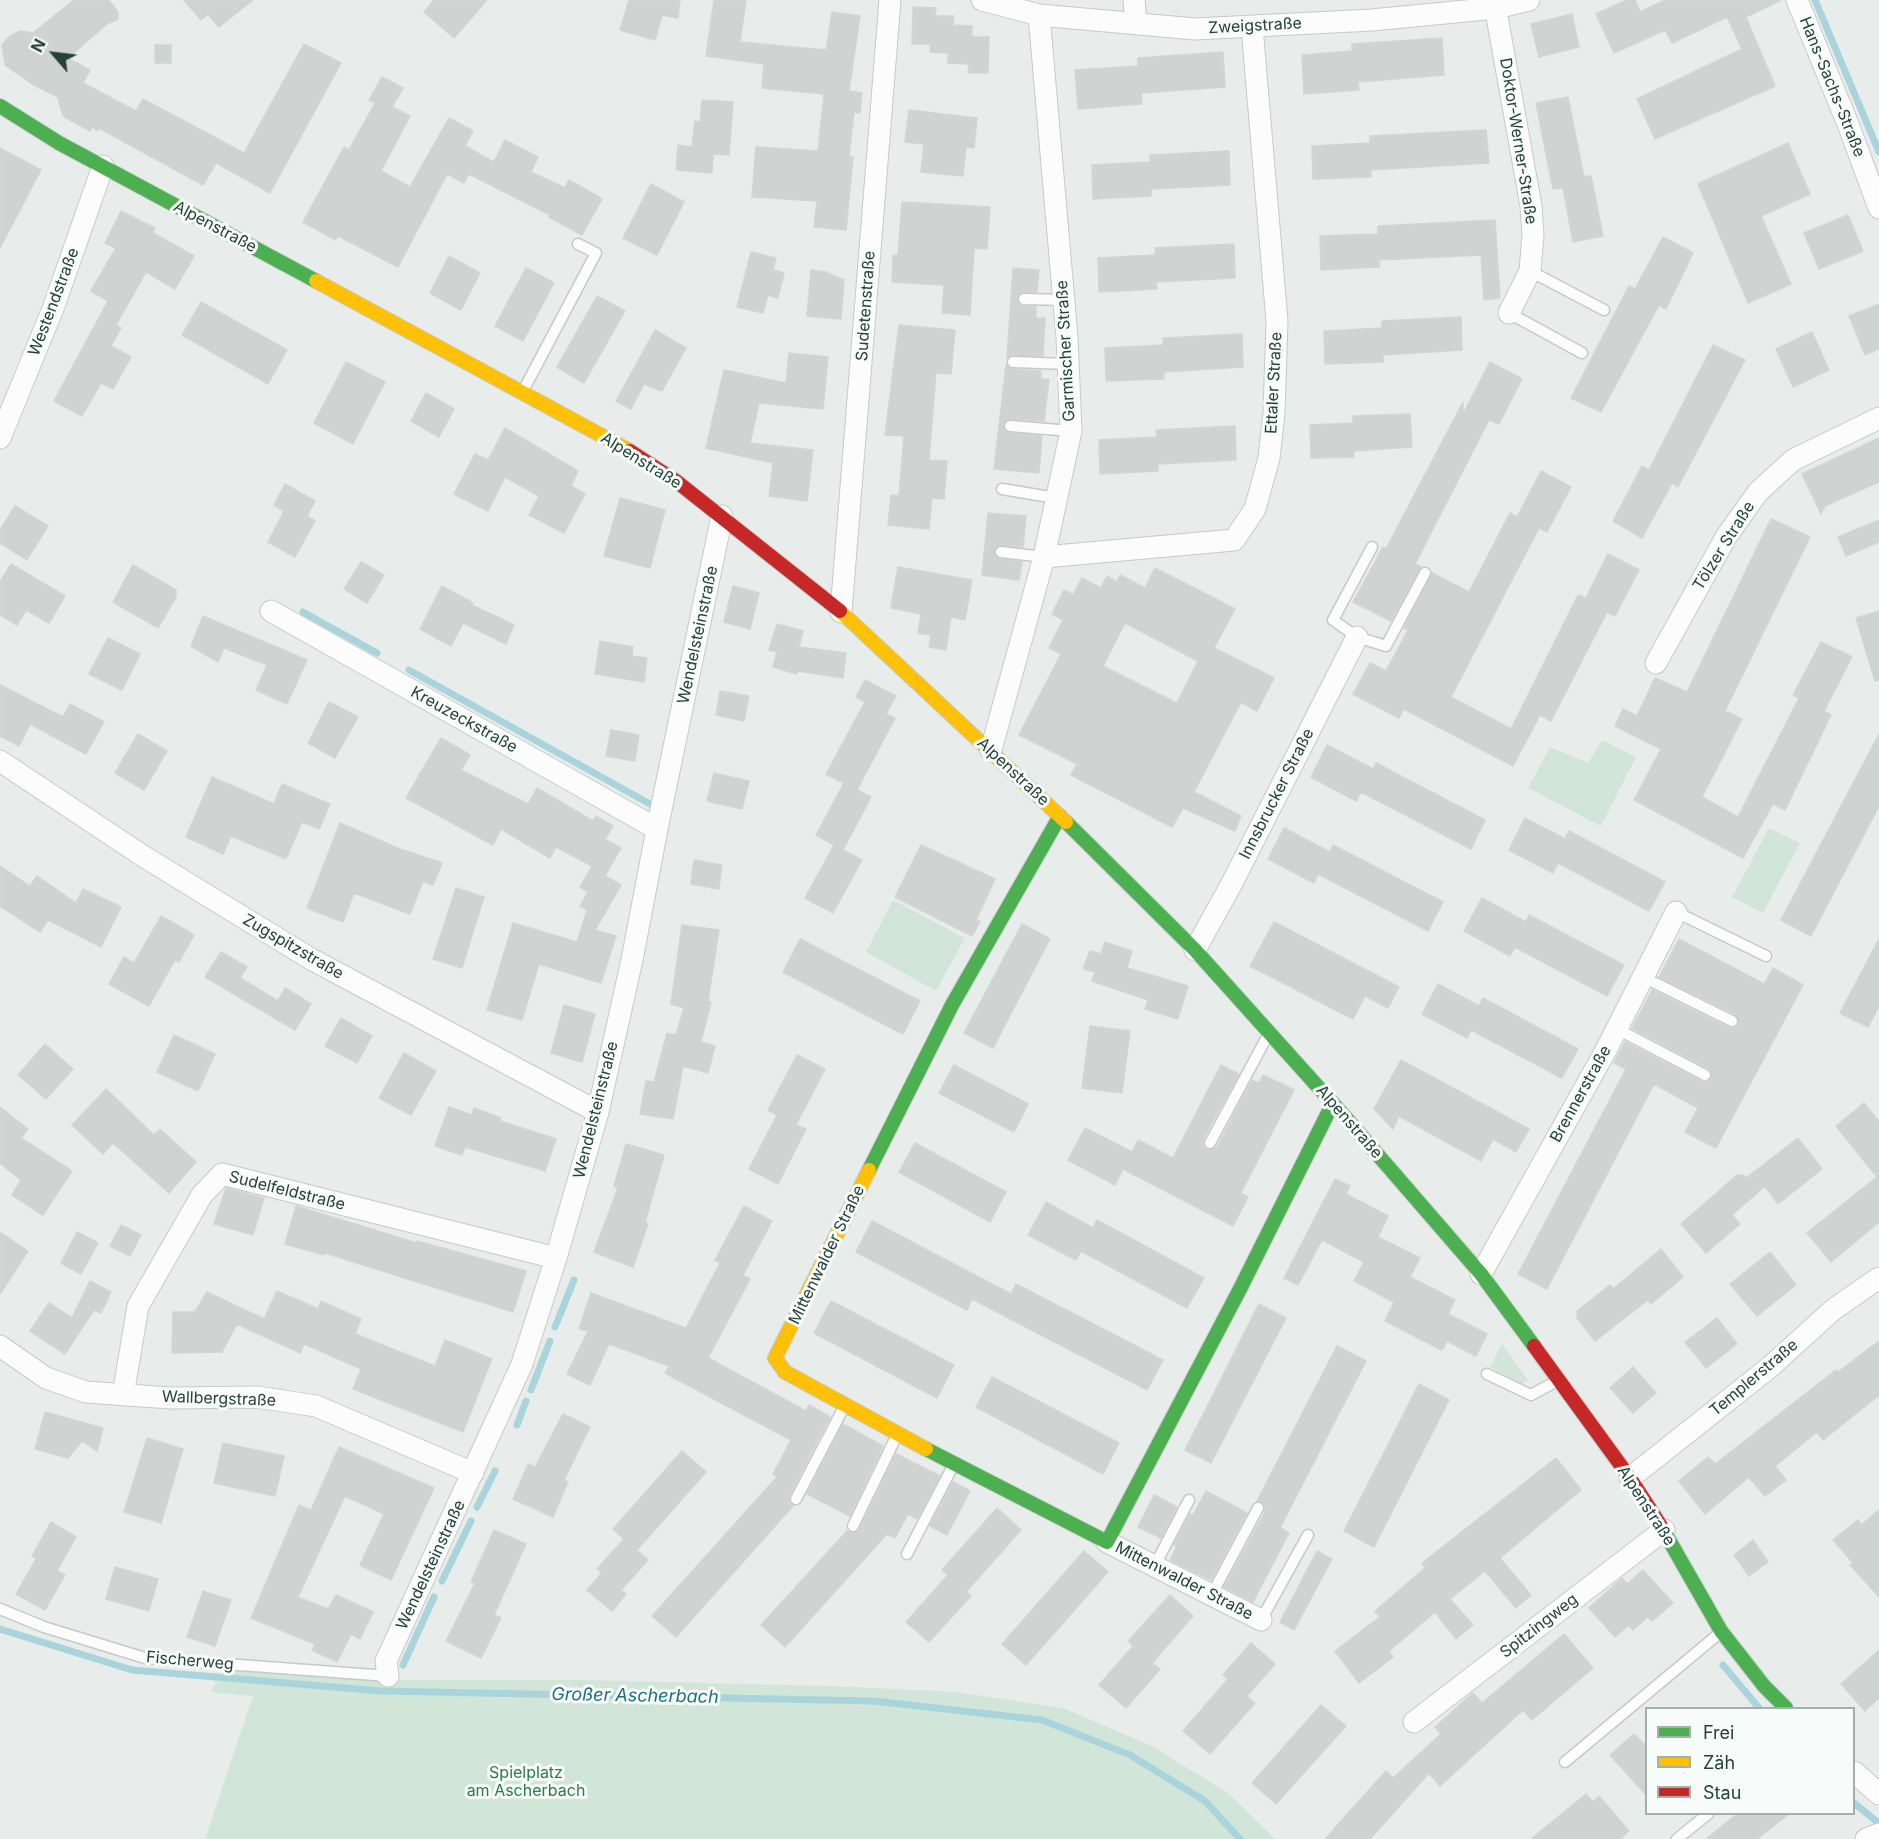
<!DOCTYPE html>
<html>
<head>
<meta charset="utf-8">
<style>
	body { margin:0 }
	#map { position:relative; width:1879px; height:1839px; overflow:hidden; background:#e8edeb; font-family:Inter,sans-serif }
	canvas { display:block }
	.legend { position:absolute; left:1645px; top:1707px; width:210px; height:108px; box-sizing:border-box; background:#f7fbf9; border:2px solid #a3b1ad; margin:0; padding:8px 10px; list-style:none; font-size:18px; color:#24423a }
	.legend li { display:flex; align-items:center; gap:12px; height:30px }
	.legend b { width:30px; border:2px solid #a3b1ad }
	.north { position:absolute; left:24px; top:24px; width:60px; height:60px; -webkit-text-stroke:4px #f7fbf9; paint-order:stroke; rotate:298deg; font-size:16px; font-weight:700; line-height:24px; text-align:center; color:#24423a }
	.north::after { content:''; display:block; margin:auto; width:21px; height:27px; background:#24423a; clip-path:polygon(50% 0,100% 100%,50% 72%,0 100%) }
</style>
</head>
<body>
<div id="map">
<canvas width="1879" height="1839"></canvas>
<ul class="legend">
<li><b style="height:8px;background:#4caf50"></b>Frei</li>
<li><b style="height:8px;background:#ffc107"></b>Zäh</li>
<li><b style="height:8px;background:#c62828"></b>Stau</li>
</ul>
<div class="north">N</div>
</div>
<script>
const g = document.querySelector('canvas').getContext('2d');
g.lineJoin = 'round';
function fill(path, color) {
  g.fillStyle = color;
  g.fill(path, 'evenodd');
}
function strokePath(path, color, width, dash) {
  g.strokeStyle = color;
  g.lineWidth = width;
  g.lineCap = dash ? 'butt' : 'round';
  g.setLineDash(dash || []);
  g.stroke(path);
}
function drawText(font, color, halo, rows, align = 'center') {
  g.font = font + ' Inter,sans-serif';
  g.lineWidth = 6;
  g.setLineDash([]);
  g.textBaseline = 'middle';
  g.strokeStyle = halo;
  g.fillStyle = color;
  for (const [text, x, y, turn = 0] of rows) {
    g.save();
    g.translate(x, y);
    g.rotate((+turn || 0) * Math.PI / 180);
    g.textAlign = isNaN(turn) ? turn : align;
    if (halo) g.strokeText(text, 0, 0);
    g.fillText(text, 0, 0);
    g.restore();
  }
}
fill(new Path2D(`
	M1602,740l34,17 -35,69 -73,-38 22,-41 38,16z
	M1769,828l31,15 -37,70 -31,-16z
	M893,900l72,38 -29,53 -70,-39z
	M1502,1344l26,36 -6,4 -32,-17z
	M224,1670l172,10h189l246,6 125,6 107,16 91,39 75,47 46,45h-1070l48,-143 -43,-4z`), '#d1e6d8');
strokePath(new Path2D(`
	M1815,0l64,152
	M303,612l74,41
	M409,670l241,134
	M555,1327l19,-47
	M531,1390l19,-49
	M517,1425l9,-24
	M477,1507l18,-36
	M442,1581l29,-60
	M0,1629l132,41 249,21 493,10 168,19 88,35 75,46 35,38
	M403,1665l31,-68
	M1723,1665l36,43
	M1854,1803l22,18`), '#a9d4db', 7);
const building = new Path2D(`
	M74,0h35l9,12v7l-11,5 -39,34 22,12 -7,13 53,28 7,-12 101,54 60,-109 37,19 -71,130 -54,-30 -13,22 -104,-57 -1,3 -6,-4 -2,4 -27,-15 -5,-18 -4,-3 -22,-11 -27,-19 -3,-20 8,-9 10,-5 13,2z
	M184,0h69l-34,27 -11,-13 -7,6z
	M434,0h53l-33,38 -30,-26z
	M629,0h51l-2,18 -16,-3 -7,25 -35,-10z
	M714,0h32l-6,42 86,8 6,-38 28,4 -11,75 13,2 -2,20 -6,-1 -5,45h4l-7,73 -32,-3 3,-26 -65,-4 4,-50 62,4 6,-57 -62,-6 2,-24 -58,-8z
	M1627,0h8l5,12 25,-12h116l-35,17 29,69 -120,53 -18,-40 105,-50 -15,-32 -55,26 -7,-13 -51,23 -18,-39z
	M913,7l23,1 -1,8h19l-1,9 19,1v11h17l-1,36h-20l1,-9 -21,-1v-10l-18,-1v-8h-18z
	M1572,14l7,33 -40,10 -8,-33z
	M1442,38l2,37 -86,7 1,8 -55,4 -2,-39 50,-4v-7z
	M155,45h16v18h-16z
	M1223,52l2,35 -84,6 1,11 -64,5 -3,-39 63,-4v-8z
	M382,77l21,11 -11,19 18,9 -29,55 29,16 39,-69 24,13 -8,15 29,16 11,-22 33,17 -7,15 34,16 4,-8 33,19 -20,36 -33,-18 1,-2 -81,-41 -5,9 -17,-9 -49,93 -60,-31 -3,4 -32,-18 41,-75 5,3 26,-47 -6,-3z
	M1568,97l16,80 7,-1 12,60 -30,6 -10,-54 -10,1 -17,-86z
	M702,100l31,2 -4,53 -16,-1 -1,19 -36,-3 2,-25 14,2 3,-26 5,1z
	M909,110l68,8 -3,30 -8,-1 -3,29 -42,-4 3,-28 -19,-2z
	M1486,130l3,33 -118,7v7l-58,2 -1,-33 58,-3v-7z
	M1788,143l22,51 -49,22 30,68 -43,19 -50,-119z
	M0,148l41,22 -41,78z
	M1229,151l1,34 -79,4v7l-58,3 -1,-34 58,-3v-7z
	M651,184l33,18 -27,53 -34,-17z
	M902,202l88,5 -3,42 -13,-1 -4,67 -28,-2 2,-28 -52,-3 1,-27h5z
	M121,211l34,17 -2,5 41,23 -19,33 -29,-17 -30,53 5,3 -10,18 20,11 -18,32 -12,-6 -19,33 -28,-15 54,-100 -17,-10 25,-43 -11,-5z
	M1848,215l15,36 -44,18 -15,-36z
	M1495,220l5,78 -16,2 -3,-45 -102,5v7l-58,3 -1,-34 58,-2v-8z
	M1663,237l30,16 -27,56 -7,-4 -58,107 -30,-14 58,-112 6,3z
	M1234,244l1,34 -79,4 1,7 -58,3 -1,-34 57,-3v-7z
	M751,252l25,6 -3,12 11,3 -6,25 -10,-3 -5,18 -26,-6z
	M449,256l31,17 -19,37 -31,-17z
	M526,268l28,15 -31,58 -28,-15z
	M1013,268l26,2 -2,22h-16l-4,7 4,7 15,1v11h9l-2,38 -30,-1 -6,3z
	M811,270l15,2 18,8 -3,39 -34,-3z
	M597,296l28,15 -41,72 -27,-16z
	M201,302l86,48 -19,34 -86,-49z
	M1879,304v45l-14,6 -16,-39z
	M1461,317l1,33 -79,5v7l-58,2 -1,-33 58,-3v-7z
	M899,325l56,5 -4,44 -15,-1 -7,87 18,1 -3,38 -12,-1 -3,31 -41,-4 3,-30 8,1 5,-60 -19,-1z
	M655,330l31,18 -24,43 -18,-7 -13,25 -15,-8z
	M1812,332l17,38 -36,17 -17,-38z
	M1242,334l1,33 -79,5v7l-58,2 -1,-33 58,-3v-7z
	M1713,345l32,15 -67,127 -6,-4 -30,55 -29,-17 29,-55 7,4z
	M789,353l39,4 -5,52 -64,-6 -9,40 63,7 -6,51 -38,-5 4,-33 -67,-15 18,-78 62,13z
	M346,362l39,20 -32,62 -39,-21z
	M1490,362l32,17 -23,45 -10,-4 -74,144 6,3 -30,54 -38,-19 30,-55 3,2 77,-147v12z
	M1006,365l7,4 28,2v8h8l-5,42 -34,-2 -7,6 1,5 5,3 33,3 -3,37 -45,-4z
	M426,393l28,16 -15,28 -28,-16z
	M1410,414l2,33 -58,4v6l-43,1 -1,-33 43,-2v-7z
	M1235,426l1,34 -78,4v7l-58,3 -1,-34 58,-3 -1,-7z
	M505,428l73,43 -7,15 14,8 -21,39 -35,-18 10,-19 -34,-19 -17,34 -34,-17 21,-40 13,6z
	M1879,438v44l-54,24 -4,8 -19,-40z
	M1541,471l30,16 -24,45 -8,-4 -88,169 60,32 67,-134 8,3 22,-44 31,16 -24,46 -8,-4 -56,109 -11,-6 -27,51 -109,-57 -5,9 -46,-24 17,-31 16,8 22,-41 -4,-2 28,-55 37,19 41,-79 7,4z
	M285,484l30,17 -8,15 8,5 -20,36 -27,-15 16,-31 -10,-6z
	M620,498l45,12 -15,58 -46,-12z
	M15,506l33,20 -21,34 -27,-17v-13z
	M988,513l38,3 -3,31 -24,-2 -5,7 6,7 22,3 -3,18 -37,-5z
	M1771,519l39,18 -85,174 17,8 -40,78 36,20 61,-119 -6,-3 28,-53 31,15 -28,54 7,4 -46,95 -12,-6 -30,54 -109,-58 27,-51 -46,-23 8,-17 14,7 18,-38 32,14z
	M1879,520v22l-33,14 -8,-19z
	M361,562l23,13 -17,28 -23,-14z
	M11,564l54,32 -16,27 -23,-13 -9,15 -17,-10v-33z
	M133,565l43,25v7l-18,31 -45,-26z
	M898,567l74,13 -7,40 -14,-3 -5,33 -17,-3 2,-12 -13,-2 3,-19 -30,-6z
	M1155,568l80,41 -21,39 60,30 -17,33 -16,-9 -47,90 47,24 -6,15 -52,-23 -11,19 -101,-52 6,-11 -58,-29 42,-81 -12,-6 14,-28 -11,-6 12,-24 9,5 9,-17 19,10 6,-12 10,6 3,-7 25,13zM1125,623l73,38 -21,42 -74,-37z
	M442,586l31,17 -1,2 42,20 -8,19 -43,-21 -12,23 -31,-17z
	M733,586l26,7 -9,36 -26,-7z
	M1879,611v69l-4,1 -19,-63z
	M203,616l104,44 -20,44 -31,-14 11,-25 -43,-17 -6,14 -27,-16z
	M777,624l26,7 -4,16 47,6 -3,25 -45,-7 -1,3 -24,-7 4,-15 -8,-2z
	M108,638l32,16 -18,36 -33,-16z
	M600,641l33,6 -1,9 15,2 -3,24 -49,-8z
	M865,680l31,16 -10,18 9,4 -38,72 14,7 -28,53 19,10 -29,53 -28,-15 29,-53 -18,-10 28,-52 -18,-9 39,-72 -9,-5z
	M0,685l63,32 7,-13 34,18 -18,32 -56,-30 -11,22 -19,-10z
	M720,691l29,5 -5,25 -28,-6z
	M329,702l29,15 -23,41 -27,-15z
	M611,730l28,5 -4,26 -29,-5z
	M138,734l29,17 -23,39 -29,-17z
	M1879,734v72l-68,130 -30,-16z
	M441,738l29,17 -9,15 67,34 9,-16 56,33 3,-5 17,10 -8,13 16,9 -16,28 16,9 -26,45 21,6 -15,47 -62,-19 -17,56 -35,-10 26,-87 64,19 10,-32 -7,-4 8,-14 -8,-5 12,-21 -36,-19 -6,11 -49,-29 -8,16 -87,-47z
	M1327,745l46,24 3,-6 109,57 -14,29 -110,-57 -5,9 -45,-24z
	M714,773l35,8 -7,28 -35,-8z
	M212,777l62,27 8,-20 48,20 -11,25 -17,-7 -16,37 -55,-23 -8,18 -37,-17z
	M1525,818l40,21 4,-8 96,51 -16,29 -91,-48 -5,10 -44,-23z
	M340,823l60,26 42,14 -9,22 -10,-4 -13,33 -56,-21 -11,29 -36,-14z
	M1284,828l46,24 3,-7 110,57 -15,29 -110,-57 -4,9 -46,-24z
	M921,845l74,34 -19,41 4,2 -8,14 -77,-39z
	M694,860l28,5 -3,24 -28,-5z
	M0,866l30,20 7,-10 39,27 7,-14 38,18 -20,40 -53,-27 -8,12 -40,-26z
	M456,888l28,9 -22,71 -29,-9z
	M1482,898l44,24 3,-7 95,50 -17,31 -92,-49 -5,9 -46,-25z
	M161,916l33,19 -15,27 -4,-2 -26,46 -40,-22 15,-27 10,6z
	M1274,922l125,65 -11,21 -23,-12 -12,23 -103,-53z
	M1022,924l28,15 -57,109 -29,-15z
	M682,925l37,5 -11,71 3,1 -10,40 14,4 -7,27 -25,-7 -10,53 -33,-5 6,-33 8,1 13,-49 9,2 8,-27 -13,-4z
	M800,939l120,62 -17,33 -120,-62z
	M1679,939l85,45 9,-16 30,17 -87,163 -31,-16 13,-24 -44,-24 -107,205 -29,-15 108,-205 -12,-6 11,-21 77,40h6l4,-4 -4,-10 -76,-40 20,-38 77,38h7l3,-4 -4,-10 -76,-37z
	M1879,939v67l-11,21 -28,-14z
	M1105,942l27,9 -5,17 61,18 -10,33 -33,-10 3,-9 -56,-19 3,-9 -12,-3 7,-18 11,3z
	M221,952l26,15 -7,11 38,23 7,-13 26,16 -16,26 -90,-53z
	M1438,984l41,22 4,-8 95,51 -16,29 -91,-48 -4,8 -45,-24z
	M564,1005l31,9 -13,48 -31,-9z
	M341,1018l31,18 -15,27 -32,-17z
	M1090,1026l40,5 -8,62 -40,-5z
	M174,1035l41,19 -17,37 -41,-19z
	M45,1044l28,25 -27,30 -28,-24z
	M404,1053l32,18 -25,44 -32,-17z
	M797,1055l28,14 -29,56 10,4 -28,55 -29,-15 28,-54 -9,-5z
	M1401,1060l128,69 -13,23 -23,-13 -12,22 -82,-45 -6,13 -19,-20z
	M954,1065l74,39 -14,28 -75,-39z
	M1221,1065l18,9 -36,65v7l4,4 10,-3 35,-67 7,3 4,-8 31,15 -53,103 7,4 -15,29 -110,-57 -8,16 -47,-25 17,-32 47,24 6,-12 35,18z
	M106,1089l48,46 6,-6 36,33 -27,31 -56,-50 -10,11 -31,-29z
	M1864,1103l15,19v100l-48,40 -24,-29 70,-56 -41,-51z
	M0,1107l28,22 -7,9 51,33 -29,44 -31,-20 9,-15 -21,-17z
	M449,1107l23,8 2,-7 27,10 -1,3 56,18 -11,32 -80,-24 -3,8 -27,-9z
	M1798,1138l24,31 -44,35 -13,-18 -33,29 8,9 -34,29 -25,-29 56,-49h6l3,3z
	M915,1143l91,49 -16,30 -91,-50z
	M626,1144l38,11 -19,68 3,1 -15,43 -39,-15 24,-64 -4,-2z
	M1335,1179l15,7 -4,8 42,22 -10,21 42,21 -10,19 45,23 -7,14 39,20 -11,22 -29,-15 -5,9 -57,-29 9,-19 -40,-21 10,-19 -42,-22 -24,45 -14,-7z
	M226,1188l38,10 -11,37 -39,-11z
	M1046,1202l47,26 4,-8 107,58 -17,30 -106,-57 -5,9 -48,-25z
	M296,1206l121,37v-2l109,30 -13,41 -188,-59 -1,2 -39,-11z
	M744,1206l28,15 -29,54 7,4 -42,79 98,53 3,-6 21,12 -41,79v6l4,4 -117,131 -24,-21 125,-139 -4,-3 18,-34 -126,-67 4,-7 -60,-22 -19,41 -23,-11 21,-43 -9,-2 12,-36 95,35 34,-65 -5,-3z
	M872,1221l139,73 5,-10 147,76 -16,30 -175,-91 -5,11 -111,-58z
	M121,1225l20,10 -11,21 -20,-10z
	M0,1232l28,19 -28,43z
	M77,1232l21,11 -17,31 -20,-11z
	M1661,1249l22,28 -32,27 -3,-4 -53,41 -18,-23v-7l33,-26 3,4z
	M1770,1252l26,33 -39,31 -27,-32z
	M90,1281l21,11 -10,21 -7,-3 -29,44 -35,-23 19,-28 23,15z
	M277,1291l41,18 3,-8 40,18 -6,15 80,32 10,-26 47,19 -29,73 -110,-43 8,-20 -57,-25 -4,9 -63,-29 -15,28 -50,1 1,-41h22l12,-20 57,27z
	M831,1301l123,64 -17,33 -123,-65z
	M1259,1304l27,14 -75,145 -26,-13z
	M1717,1318l20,26 -31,24 -21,-26z
	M1879,1341v54l-56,45 -6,-8 -42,34 11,14 -21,16 -16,-19 -44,37 -26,-33 29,-24 7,7 121,-94 2,2z
	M1337,1346l29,15 -86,167 9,5 -36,69 -29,-15 41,-75 -1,-8 -7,-3z
	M1633,1367l23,26 -23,20 -23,-25z
	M992,1377l127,66 -16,31 -127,-67z
	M1419,1384l30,16 -75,147 -30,-16z
	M45,1412l58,16 -6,23 -15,-10 -14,17 -33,-9z
	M563,1414l27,13 -26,53 4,2 -15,35 -40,-18 15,-35 7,3z
	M843,1424l40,22 -33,70 -43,-22z
	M147,1438l36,11 -22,74 -37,-11z
	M223,1443l61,13 -9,40 -61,-13z
	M339,1447l95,41 -43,92 -31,-15 24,-51 -39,-18 -47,101 30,12 8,-14 37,17 -13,27 -9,-5 -14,28 -25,-12 3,-6 -64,-26 48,-113 12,5z
	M682,1451l24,21 -69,78 11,10 -27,30 5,4 -14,17 -25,-21 15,-17 -5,-4 27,-30 -11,-10z
	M896,1454l44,22 -23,43 -9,-5 -13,24 -8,-4 -102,113 -24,-22 86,-94 6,2 6,-3z
	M1556,1458l25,32 -81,68 31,37 -15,13 -31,-37 -35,28 23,26 -17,14 -21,-27 -46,39 4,6 -34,26 -24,-32 45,-34 -5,-6 50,-43 -3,-5z
	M953,1482l17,9 -23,44 -17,-9z
	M1206,1491l41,22 -36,67 -41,-20 7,-14 -3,-1 16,-31 3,1z
	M1154,1495l23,12 -16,31 -23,-11z
	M997,1508l24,22 -55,62 5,4 -42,46 -23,-20 42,-47 -6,-5z
	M1879,1510v87l-29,-32 3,-2 -20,-23 25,-20 3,5z
	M51,1522l25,15 -19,34 8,4 -20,35 -29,-16 20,-35 -4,-3z
	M494,1530l32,14 -32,71 7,3 -20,40 -35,-17 29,-58 -4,-1z
	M1753,1540l15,22 -19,14 -15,-21z
	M1084,1551l24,21 -82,93 -24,-21z
	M1317,1551l15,8 -38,71 -14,-8z
	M115,1567l43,12 -9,32 -43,-12z
	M1643,1570l30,33 -21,18 -4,-4 -15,13 -4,-5 -14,12 -26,-29 33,-30 5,6z
	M203,1591l28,9 -16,46 -28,-9z
	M1170,1595l23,21 -41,47 8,6 -34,39 -27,-23 34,-39 -5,-5z
	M1564,1634l29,34 -61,52 -9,-10 -83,76 -11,-13 -59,66h-45l61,-68 7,7 48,-44 -6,-7 38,-34 9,10z
	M1251,1643l24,21 -28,32 8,7 -45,51 -27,-23 45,-52 -5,-4z
	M1879,1650v48l-14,13 -24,-27z
	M1321,1705l25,21 -70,78 -24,-21z
	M1634,1734l13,13v49l-37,-41z
	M1586,1794l7,8 6,-6 30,35 -9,8h-89z
	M1737,1814h52l-32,25h-51z`);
fill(building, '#cfd4d2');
strokePath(building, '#d1d6d4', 1.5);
const lane = new Path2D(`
	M1530,271l74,39
	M1024,299l41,1
	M1509,313l73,40
	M1013,362l55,2
	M523,391l73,-138 -18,-9
	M1010,426l61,5
	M1002,489l54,9
	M1372,547l-39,73 24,17 29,9 39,-73
	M1001,552l43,5
	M1676,912l90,44
	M1643,977l89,44
	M1617,1029l88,46
	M1210,1143l58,-108
	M1487,1374l44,21 24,-13
	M796,1499l48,-92
	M853,1526l44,-91
	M907,1554l46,-88
	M1154,1567l35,-67
	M1211,1596l47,-88
	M0,1609l44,18 101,31 243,18
	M1261,1620l47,-85
	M1565,1762l156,-130
	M1677,1839l31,-25`);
const street = new Path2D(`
	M982,0l57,15 156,14 177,-9 124,-12 33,-8
	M1134,0l2,24
	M1494,0l37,206 2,29 -3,36 -21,42
	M1797,0l51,124 31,84
	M0,438l54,-132 49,-140
	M1044,557l190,-17 21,-31 14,-51 5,-45 3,-92 -25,-294
	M271,611l386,218
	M841,612l49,-612
	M1656,663l70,-126 32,-45 35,-32 86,-42
	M991,750l53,-193 27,-126 -4,-94 -28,-322
	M0,761l143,95 168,103 287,153
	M1195,950l36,-65 126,-248
	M1481,1274l125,-224 70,-138
	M0,1346l46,32 40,14 84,6 87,-1 59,9 157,67
	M123,1395l15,-89 64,-111 20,-21 334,84
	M1630,1478l140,-111 64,-58 45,-31
	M1107,1542l154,78
	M388,1676l-2,-15 136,-297 34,-106 42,-146 34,-152 25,-131 65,-313
	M1414,1722l250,-192
	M1854,1772l25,22
	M1866,1839l13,-5`);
const fast = new Path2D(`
	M0,106l59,37 257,138
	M1066,822l129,128 151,168 135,156 53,72
	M869,1170l83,-165 108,-189
	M926,1449l181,93 133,-253 93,-186
	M1661,1526l60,105 43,55 22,22`);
const slow = new Path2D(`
	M316,281l314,170
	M840,611l226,211
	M869,1170l-94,188 10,14 141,77`);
const jam = new Path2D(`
	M630,451l46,30 164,130
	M1534,1346l96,132 31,48`);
strokePath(lane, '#c5cac8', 13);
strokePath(street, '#c5cac8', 23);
strokePath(fast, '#c3cbc8', 16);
strokePath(slow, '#c3cbc8', 16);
strokePath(jam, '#c3cbc8', 16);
strokePath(lane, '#fcfcfc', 10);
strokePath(street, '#fcfcfc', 21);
strokePath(fast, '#4caf50', 14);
strokePath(slow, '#ffc107', 14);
strokePath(jam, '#c62828', 14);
drawText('16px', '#24423a', '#f7fbf9', [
	["Zweigstraße",1255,26,-3],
	["Hans-Sachs-Straße",1832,87,68],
	["Doktor-Werner-Straße",1518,141,81],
	["Alpenstraße",215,227,28],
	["Westendstraße",54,302,-69],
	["Sudetenstraße",866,306,-86],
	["Garmischer Straße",1066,351,-93],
	["Ettaler Straße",1274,383,-87],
	["Alpenstraße",641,461,32],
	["Tölzer Straße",1724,546,-58],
	["Wendelsteinstraße",698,635,-78],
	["Kreuzeckstraße",464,720,29],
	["Alpenstraße",1013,772,43],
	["Innsbrucker Straße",1277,794,-63],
	["Zugspitzstraße",293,947,30],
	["Brennerstraße",1581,1094,-61],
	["Wendelsteinstraße",596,1110,-76],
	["Alpenstraße",1349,1122,49],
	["Sudelfeldstraße",287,1191,14],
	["Mittenwalder Straße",827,1255,-64],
	["Templerstraße",1754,1378,-40],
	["Wallbergstraße",219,1399,2],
	["Alpenstraße",1646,1506,57],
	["Wendelsteinstraße",431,1565,-65],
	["Mittenwalder Straße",1184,1581,27],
	["Spitzingweg",1539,1626,-38],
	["Fischerweg",190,1661,5]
]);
drawText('16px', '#2d7a4b', '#f7fbf9', [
	["Spielplatz",526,1773],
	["am Ascherbach",526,1791]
]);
drawText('italic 18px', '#1c6f80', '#f7fbf9', [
	["Großer Ascherbach",635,1696,1]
]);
</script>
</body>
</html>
